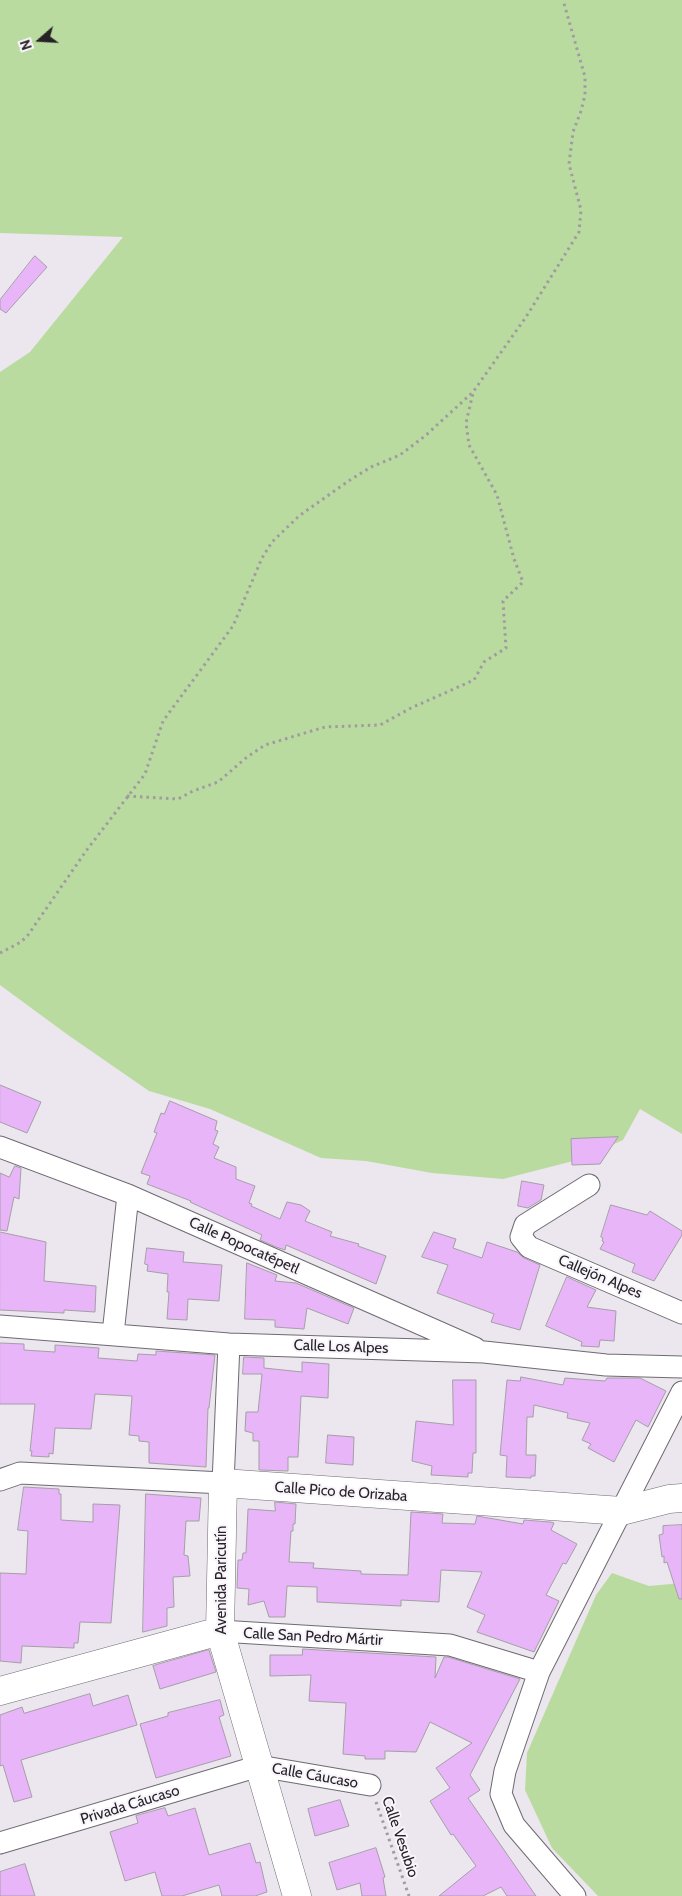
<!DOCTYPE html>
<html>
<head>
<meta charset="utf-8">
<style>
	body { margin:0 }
	#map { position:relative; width:682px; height:1896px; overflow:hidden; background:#ece6ee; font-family:Cabin,sans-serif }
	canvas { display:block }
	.north { position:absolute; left:15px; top:15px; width:50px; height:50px; -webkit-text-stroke:4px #f9f3fb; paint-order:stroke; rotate:251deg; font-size:14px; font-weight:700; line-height:20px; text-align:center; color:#252326 }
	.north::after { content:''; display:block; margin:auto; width:18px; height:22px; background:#252326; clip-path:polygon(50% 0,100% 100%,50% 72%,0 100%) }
</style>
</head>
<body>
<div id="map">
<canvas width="682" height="1896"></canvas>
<div class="north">N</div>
</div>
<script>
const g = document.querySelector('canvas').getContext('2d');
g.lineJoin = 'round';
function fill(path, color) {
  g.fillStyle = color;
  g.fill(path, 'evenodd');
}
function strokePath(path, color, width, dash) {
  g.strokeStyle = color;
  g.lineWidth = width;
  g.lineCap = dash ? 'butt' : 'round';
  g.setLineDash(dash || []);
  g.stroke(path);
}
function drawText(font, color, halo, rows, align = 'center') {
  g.font = font + ' Cabin,sans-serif';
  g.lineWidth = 4;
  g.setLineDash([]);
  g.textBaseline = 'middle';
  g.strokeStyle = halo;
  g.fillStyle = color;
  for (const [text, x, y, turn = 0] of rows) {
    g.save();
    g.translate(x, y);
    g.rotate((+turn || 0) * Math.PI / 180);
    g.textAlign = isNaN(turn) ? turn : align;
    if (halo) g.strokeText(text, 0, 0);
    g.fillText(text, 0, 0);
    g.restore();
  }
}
fill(new Path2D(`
	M0,0h682v1134l-42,-25 -17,31 -42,19 -78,20 -71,-6 -66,-12 -45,-3 -111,-49 -61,-18 -81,-56 -68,-50v-613l30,-20 93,-115 -123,-4z
	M612,1573l37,13 33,-3v313h-84l-46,-48 -27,-58 2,-37 69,-158z`), '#badb9f');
const building = new Path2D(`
	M35,256l12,11 -41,46 -6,-4v-9z
	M0,1085l41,17 -14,31 -27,-11z
	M170,1101l47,20 -2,9 3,1 -5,13 6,3 -5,11 22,9v12l19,7 -6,17 3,1 -1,2 29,13 7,-17 14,3 9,6 -5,10 27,11 -2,4 29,8 -1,2 28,10 -10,28 -90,-39 -1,5 -9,-3 -16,-7 2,-5 -72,-33 1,-1 -44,-17 3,-8 -9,-3 16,-40 -3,-1 7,-19 3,1z
	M618,1137l-18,27 -28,1 -1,-26z
	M15,1166l6,2 -2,31 -5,-2 -7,34 -7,-1v-57l9,4z
	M522,1181l22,4 -3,15 -13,8 -10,-2z
	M611,1205l36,10 3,-4 32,20v4l-28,46 -22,-9 3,-8 -35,-15 4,-7 -2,-1 1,-3 -2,-1z
	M0,1232l46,10 -2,39 52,5 -1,26 -31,-2v3l-64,-3z
	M434,1232l22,7 -3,9 29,10 5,-16 30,10 7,6 16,7 -20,65 -29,-8 3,-8 -57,-21 11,-28 -26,-8z
	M147,1248l37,4 -1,10 39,3 -3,36 -31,-2 -1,21 -20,-1 2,-27h-2l1,-18 -21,-3 1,-6 -3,-1z
	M247,1263l30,12 -2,6 21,2 58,25 -6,16 -41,-16 -3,21 -29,-2v-7l-30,-1z
	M567,1277l29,13 -9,17 29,4 -2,30 -14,-1 -1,7 -18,-1 1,-4 -36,-16z
	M0,1343l24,1v6l31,2v-7l44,3 -1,10 39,3 1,-7 18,1v-4l59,4 -6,53h-1l-2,59 -57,-4v-21l-10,-1v-5l-10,-1 3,-39 -37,-2 -4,35 -36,-1 -2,26 -4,-1v4l-18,-1 1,-5h-2l5,-47h-35z
	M244,1357l20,1v10l38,4v-10l27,2 -1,34 -27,-2 -3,61h-10v14l-29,-1v-29h-6v-8l-8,-2 1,-19h12l4,-38h-19z
	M521,1377l42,8 2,-7 40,3 2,-3h33l26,13 -18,36 -12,-7 -22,42 -26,-14 3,-4 -9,-4 8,-17 -23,-5 1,-5 -34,-8 -1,12h-6l-1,38h10l-1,21h-4v2l-25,-1 1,-21 -7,-1 7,-75 13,1z
	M453,1380h23v73h-3l-1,20h-4v4l-37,-2 1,-9 -20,-5 4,-40 37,4z
	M328,1435l26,2 -1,28 -27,-2z
	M24,1487l35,2v5h2v26l32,2v-18l27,1 -9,118 -31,-1 -2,21h-4v5l-52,-2 -1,17 -21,-2v-88l26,1 2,-43 -10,-1z
	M146,1494l55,4 -2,23h-13l-2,34 4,1 2,20 -17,1 1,30 -7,1v18l-24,6z
	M275,1502l21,2 -1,20h-2v7h-2l-2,31 25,1 -1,5 48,3v3l47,1 3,-63 32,2 -1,9 33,1 2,-8 46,8 1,-4 26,2 4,1 -3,7 26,14 -11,20 -3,-1 -17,32 13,6 -25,51 -57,-20 8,-17 -18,-8 15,-35 -41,-2 -2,32 -38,-2v6l-84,-4v-15l-30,-1 -2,31h-16l-5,-16 -16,4 1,-16 -12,-1 1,-28h4l1,-7h3l2,-44 27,2z
	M682,1525v74h-3l-12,-37 -3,1v-7l-2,1 -3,-22 4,-1v-8z
	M303,1649l133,8 -1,21 9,-21h4l72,22 -50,96 10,15 -12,8 68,98h-29l-6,-9 -18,9h-44l37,-30 -23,-32 -2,1 -21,-34 20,-13 -14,-20 36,-25 -42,-21 -14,30 -31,-1v8h-20v-3l-22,-2 3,-51 -37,-2 2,-26 -41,1v-21h32z
	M209,1650l7,22 -56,17 -7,-23z
	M90,1694l3,12 35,-11 9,30 -116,35 11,37 -18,5 -11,-37 -3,1v-51l22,-8 2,6z
	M220,1700l4,15 -5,2 12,39 -75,22 -16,-54 28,-8v-3z
	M340,1800l9,26 -34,10 -7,-27z
	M165,1808l3,8 27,-8 14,47 41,-12 6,20 4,-1 7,30 -12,4h-33l-3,-11 -37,11h-20l-7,-24 -30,9 -15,-49 28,-9 -2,-7z
	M376,1848l9,29 -2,1 3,18h-24l-2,-13 -23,7 -8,-27z
	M25,1864l10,32h-35v-24z`);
fill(building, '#e7b5f8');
strokePath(building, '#a49fa6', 1);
const street = new Path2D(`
	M0,1147l128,48 347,153
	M589,1185l-64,40 -4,12 8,10 153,66
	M0,1326l229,18 255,8 122,13 76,2
	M113,1334l15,-139
	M0,1480l20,-7 203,10 6,-139
	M220,1631l230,14 89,27
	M0,1843l259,-77 111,19
	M575,1896l-61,-71 -13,-31 4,-23 34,-99 143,-280`);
const secondary = new Path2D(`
	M0,1691l220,-60
	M297,1896l-77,-265 3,-148 399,28 47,-12 13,-1`);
strokePath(street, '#6f6a71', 23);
strokePath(secondary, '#6f6a71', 29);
strokePath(new Path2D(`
	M127,796l51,3 15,-8 25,-9 29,-25 18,-12 60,-18 55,-2 31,-17 63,-28 10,-18 22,-14 -3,-47 20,-19 -9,-23 -17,-64 -28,-50 -3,-22 7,-30
	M0,953l21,-11 7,-7 58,-84 59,-77 18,-53 70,-95 29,-68 10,-16 27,-26 51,-36 21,-13 29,-12 25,-19 48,-44 53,-75 53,-85 2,-22 -12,-46 4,-32 8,-21 4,-16v-18l-22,-77
	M376,1802l33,94`), '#a09ba1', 3, [2.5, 4]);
strokePath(street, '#fff', 21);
strokePath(secondary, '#fff', 28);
drawText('15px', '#252326', '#f9f3fb', [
	["Calle Popocatépetl",244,1246,24],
	["Callejón Alpes",600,1277,23],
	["Calle Los Alpes",341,1347,2],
	["Calle Pico de Orizaba",341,1492,4],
	["Avenida Paricutín",222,1580,-90],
	["Calle San Pedro Mártir",313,1637,3],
	["Calle Cáucaso",315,1776,10],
	["Privada Cáucaso",130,1805,-17],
	["Calle Vesubio",400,1837,71]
]);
</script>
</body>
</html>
